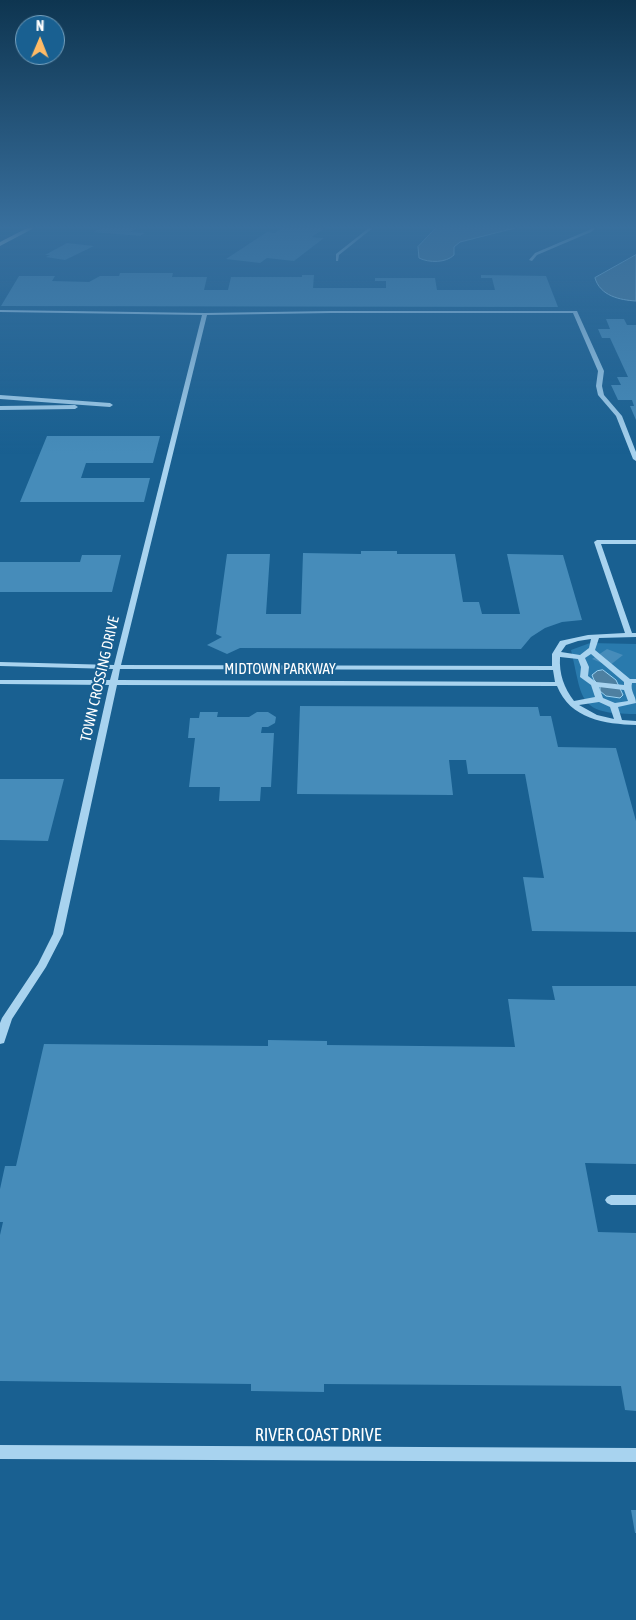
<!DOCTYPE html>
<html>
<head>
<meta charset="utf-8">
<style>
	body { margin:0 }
	#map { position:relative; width:636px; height:1620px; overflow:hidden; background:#196091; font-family:"Asap Condensed",sans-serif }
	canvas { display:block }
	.north { position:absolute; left:15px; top:15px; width:50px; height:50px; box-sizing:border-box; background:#196091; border:1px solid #75a0bd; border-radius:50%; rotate:1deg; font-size:14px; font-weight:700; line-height:20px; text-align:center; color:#fff }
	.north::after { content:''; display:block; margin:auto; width:18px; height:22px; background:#fb6; clip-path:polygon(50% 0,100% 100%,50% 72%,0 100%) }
</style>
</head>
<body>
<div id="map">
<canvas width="636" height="1620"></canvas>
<div class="north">N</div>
</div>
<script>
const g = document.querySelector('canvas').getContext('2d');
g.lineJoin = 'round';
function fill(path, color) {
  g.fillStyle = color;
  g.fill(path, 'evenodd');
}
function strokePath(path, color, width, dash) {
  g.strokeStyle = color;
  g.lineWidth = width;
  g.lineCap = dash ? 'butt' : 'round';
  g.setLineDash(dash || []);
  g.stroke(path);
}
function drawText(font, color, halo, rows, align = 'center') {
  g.font = font + ' "Asap Condensed",sans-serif';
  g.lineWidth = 4;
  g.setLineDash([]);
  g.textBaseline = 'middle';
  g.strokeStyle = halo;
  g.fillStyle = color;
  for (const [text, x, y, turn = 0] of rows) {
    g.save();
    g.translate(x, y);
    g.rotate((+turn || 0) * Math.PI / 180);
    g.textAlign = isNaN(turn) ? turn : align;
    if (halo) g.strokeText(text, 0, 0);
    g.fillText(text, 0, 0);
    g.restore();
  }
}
fill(new Path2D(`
	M590,643l46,1v70c-59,0 -53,-14 -65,-64z`), '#297aad');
const water = new Path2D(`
	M437,227h82l-59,15 -6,5v8c-8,8 -25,8 -35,3l-1,-11z
	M636,255v46c-16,-1 -36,-5 -41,-23z
	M603,670l13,10 7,15 -3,3 -14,-2 -6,-5v-5l-6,-6 -2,-5 5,-4z`);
fill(water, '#4e80a1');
strokePath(water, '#9ad1f1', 1);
fill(new Path2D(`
	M102,227h37l-9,5 15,1 -5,3 -47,-4z
	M284,227h42l-14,10 12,1 -30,23 -27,-3 -7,5 -34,-4 41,-27 8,1z
	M67,243l27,3 -29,14 -19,-3 4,-2h-5z
	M120,273h53l-1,4h35l-3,13h24l3,-13h71v-2h12l-1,13h73v-7h-11v-3h60l2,12h58l-3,-12h-11v-3l65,1 12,31 -557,-1 18,-30h36l-3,5 37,1 11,-6h19z
	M606,319h18l3,6h9v95l-6,-14h4l-2,-6h-14l-7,-15h10l-4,-8h11l-18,-39h-8l-4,-9h12z
	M47,436h113l-7,27h-67l-5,15h69l-6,24h-124z
	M361,551h36v3h58l8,48h16l3,12h38l-13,-60 56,1 19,65 -20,2 -17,6 -14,9 -10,12 -281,-1 -13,6 -20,-9 15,-8 -6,-3 11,-80h43l-4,60h35l2,-61 58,1z
	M82,555h39l-9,37h-112v-30h80z
	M607,649l16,6 -14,11 -17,-7z
	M300,706l238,1 2,9h11l7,31 58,1 20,73v111l-104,-1 -9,-54 21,1 -19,-104h-57l-2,-14h-17l4,35 -156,-1z
	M200,712h18l-1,5h32l8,-5h11l8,5 -1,6 -7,4h-6l-1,6h13l-3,54h-10l-1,14h-41l1,-14h-31l6,-49h-7l2,-20h9z
	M0,779h64l-16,62 -48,-1z
	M552,986h84v178l-51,-1 13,69 38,1v178l-11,-1 -4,-24 -297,-2v8l-73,-1v-7l-251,-3v-146l3,-13h-3v-33l5,-23h11l28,-122 224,2v-6l59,1v4l188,2 -7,-48 47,1z
	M631,1510h5v23h-1z`), '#468cba');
fill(new Path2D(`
	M370,227h4l-35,28 -1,6h-2v-7z
	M593,227h4l-6,5 -54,23 -5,6 -3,-1 6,-7 54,-23z
	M0,310l205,3 126,-2h246l27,60 -2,15 2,9 18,21 14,36v9l-3,-2 -17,-43 -18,-21 -2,-9 2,-15 -25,-58h-242l-124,2 -86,350 431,1v-12l8,-13 28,-6 37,-2 -31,-91 3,-2h39v4h-35l31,89h4v4l-37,1 -4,12 35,29h6v4h-4c-2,8 4,13 4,20l-18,4 4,13 14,1v4c-31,-1 -66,-6 -79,-39l-440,-1 -54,249 -17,33 -34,52 -8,24 -4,1v-21l2,-5 36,-54 15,-30 56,-249 -109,-1v-4h110l3,-11 -113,-3v-4l114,3 88,-350 -202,-3zM591,639l-2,9 -9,7 -19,-3 5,-7 12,-4zM591,654l33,28v3l-28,-3 -8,-6 1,-9 -4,-9zM560,657l18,2 3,8 -1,10 11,8 4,12 -21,4c-10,-13 -15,-27 -14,-44zM120,669l433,1 2,12 -437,-2zM599,687l25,3 4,11 -13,2 -12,-5zM599,702l11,5 4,12 -17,-4 -18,-10z
	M0,395l110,8 3,2 -3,2 -110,-8z
	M0,406l75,-1 3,2 -3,2 -75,1z
	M611,1195h25v10h-25l-4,-2 -2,-3 2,-3z
	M0,1445l636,3v14l-636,-3z`), '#a8d3ef');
fill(new Path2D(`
	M29,227h7l-36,19v-4z`), '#f0f8ff');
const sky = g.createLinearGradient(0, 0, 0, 454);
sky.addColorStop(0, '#0e3550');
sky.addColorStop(0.5, '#386f9d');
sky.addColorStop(1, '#386f9d00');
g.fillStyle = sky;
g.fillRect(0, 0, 636, 454);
drawText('15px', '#fff', '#196091', [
	["MIDTOWN PARKWAY",280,669],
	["TOWN CROSSING DRIVE",100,679,-77]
]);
drawText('18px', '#fff', '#196091', [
	["RIVER COAST DRIVE",318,1435]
]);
</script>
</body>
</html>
